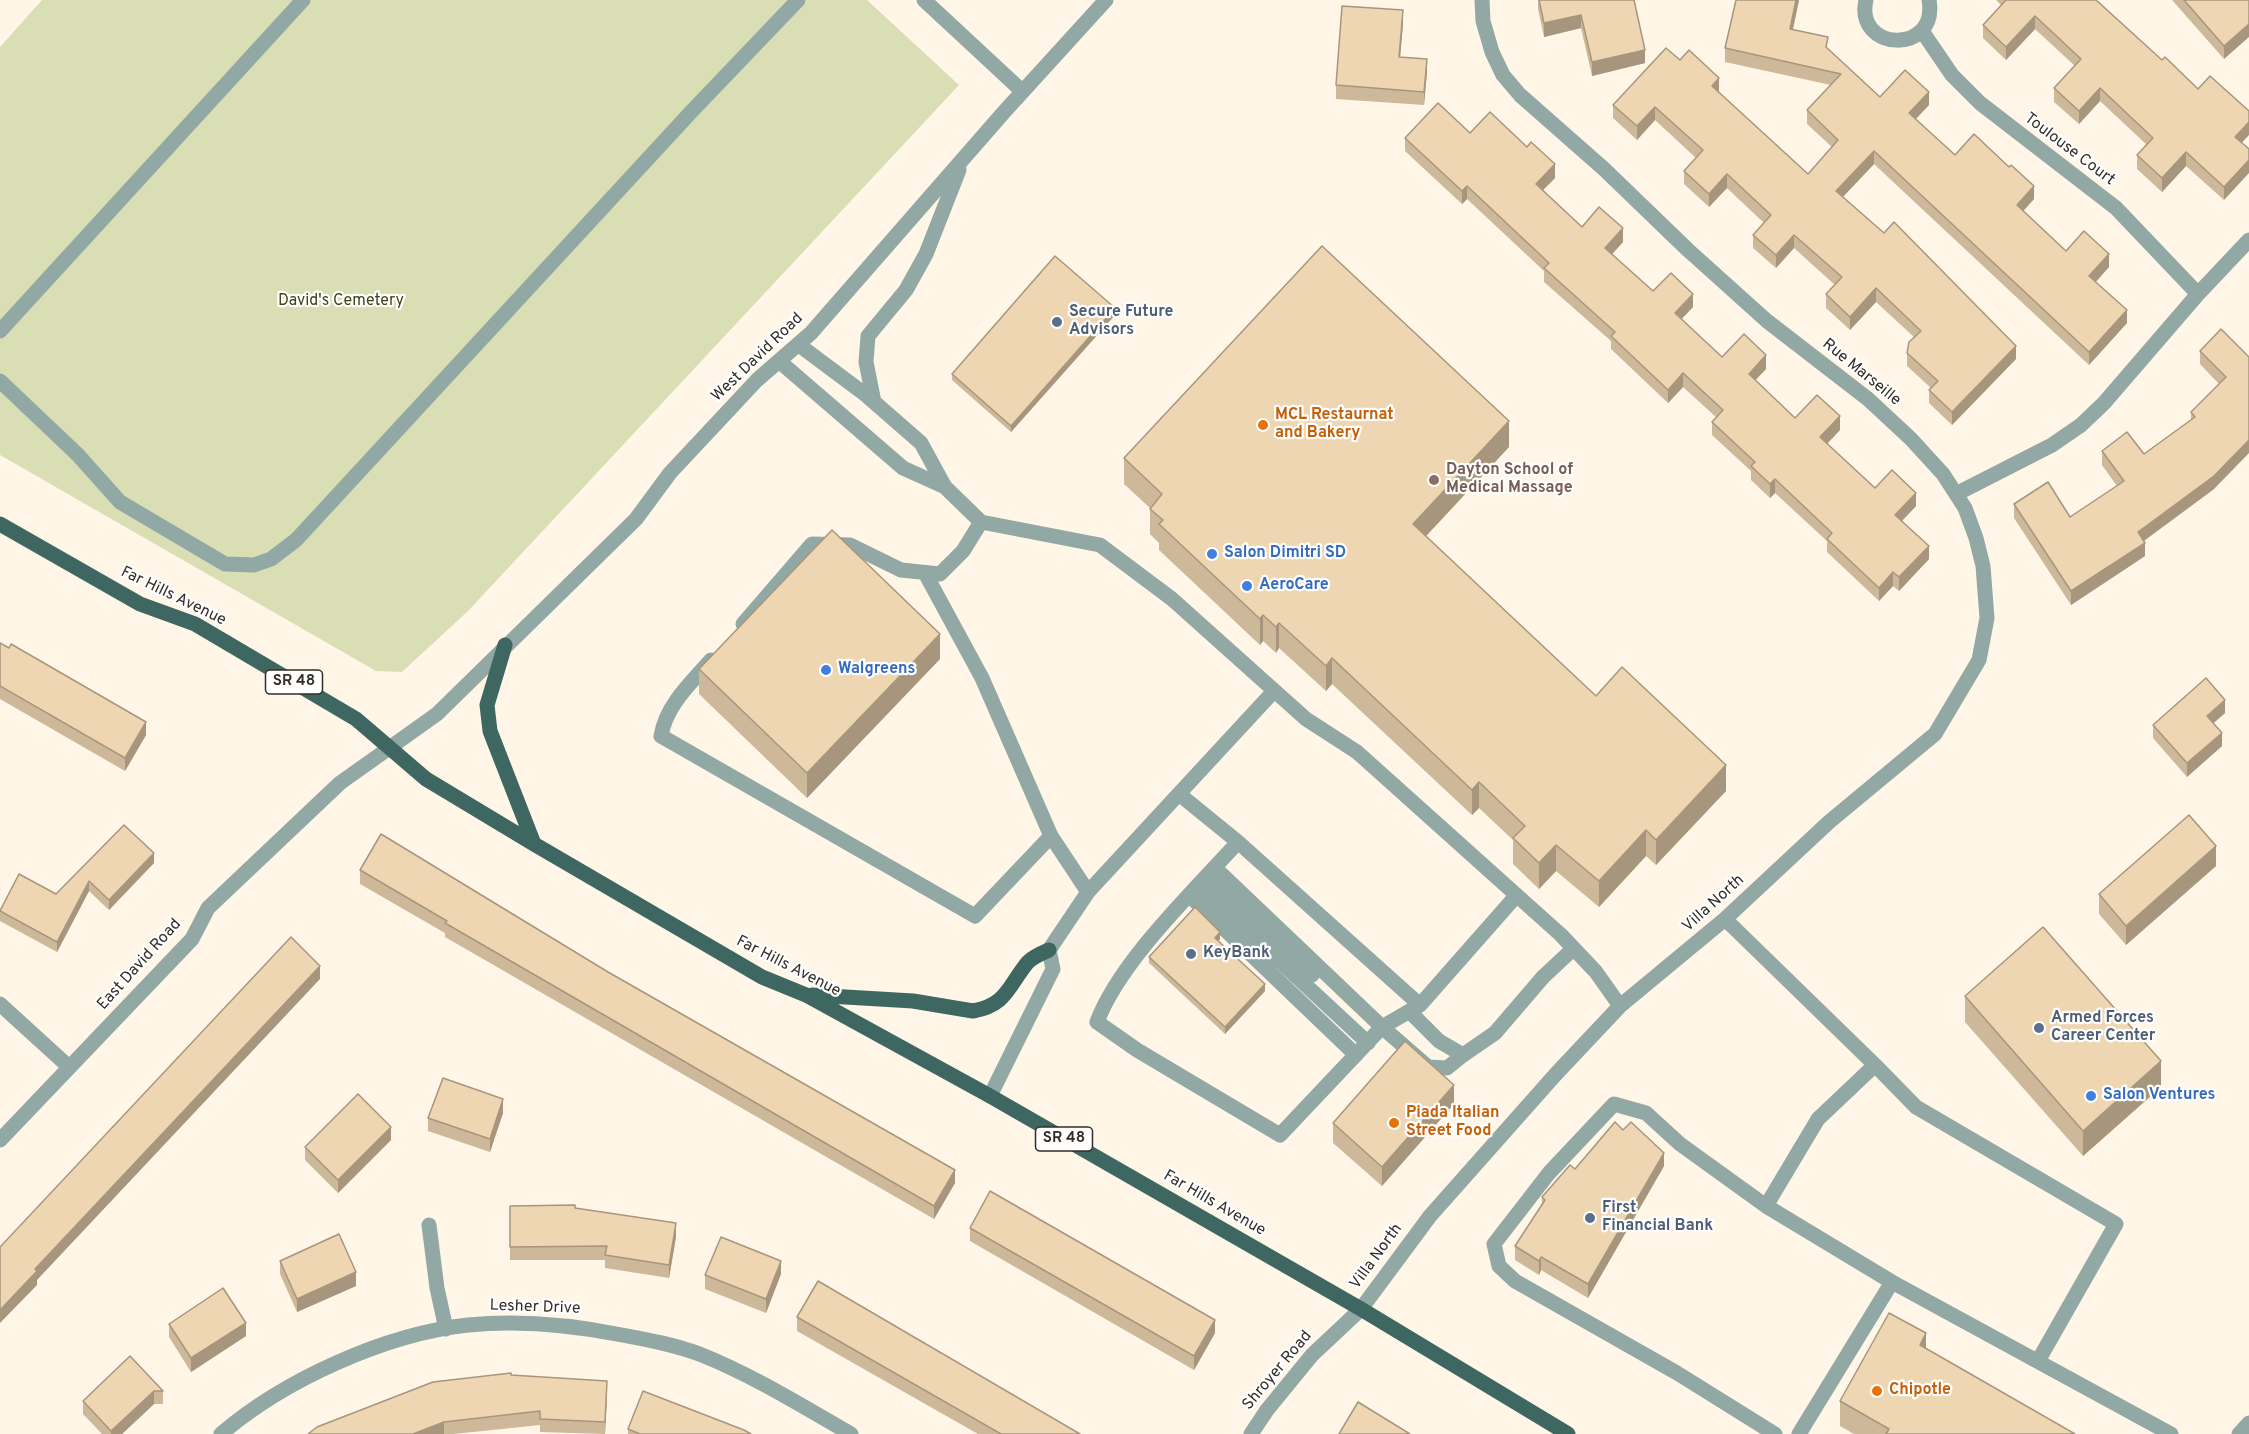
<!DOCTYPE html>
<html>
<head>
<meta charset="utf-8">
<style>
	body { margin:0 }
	canvas { display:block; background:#fff6e8 }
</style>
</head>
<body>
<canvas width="2249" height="1434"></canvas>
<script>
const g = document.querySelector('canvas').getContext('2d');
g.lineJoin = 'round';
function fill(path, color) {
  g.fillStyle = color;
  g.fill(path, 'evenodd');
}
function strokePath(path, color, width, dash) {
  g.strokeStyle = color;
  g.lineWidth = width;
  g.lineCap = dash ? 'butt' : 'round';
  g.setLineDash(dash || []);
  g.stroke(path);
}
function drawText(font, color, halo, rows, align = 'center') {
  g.font = font + ' Overpass,sans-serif';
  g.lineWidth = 4.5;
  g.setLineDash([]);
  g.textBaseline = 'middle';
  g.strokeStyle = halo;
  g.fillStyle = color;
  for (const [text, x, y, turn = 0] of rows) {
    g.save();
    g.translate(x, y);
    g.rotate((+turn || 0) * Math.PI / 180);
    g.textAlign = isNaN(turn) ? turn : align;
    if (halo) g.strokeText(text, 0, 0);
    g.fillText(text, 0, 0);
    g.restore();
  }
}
fill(new Path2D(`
	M42,0h825l92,85 -491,526 -66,61 -26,-1 -376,-216v-408z`), '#dadeb5');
strokePath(new Path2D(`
	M924,0l98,91
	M1866,0c-12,52 73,55 63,0
	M1922,31l30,44 28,28 136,105 82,86
	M0,331l303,-331
	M799,345l67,50 55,48 24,44 36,35 119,23 72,54 134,120 51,33 204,183 35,37 24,34
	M779,361l124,107 42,19
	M0,381l78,74 42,47 105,62 29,1 17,-6 25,-19 395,-428 107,-112
	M874,402l-8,-40 2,-26 38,-46 20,-36 33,-84
	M1956,494l96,-49 29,-20 23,-22 94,-109 51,-54
	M925,573l57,105 69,158
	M743,624l69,-80 38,1 51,25 39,4 23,-23 18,-29
	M711,660c-20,23 -45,45 -50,76l314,180 76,-80 37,56
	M1179,794l59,48c-45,50 -118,119 -141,180l40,28 143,85 102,-108 38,-22 96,-109
	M1238,842l182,163
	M1215,868l167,159 46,40 19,1 16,-13
	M1207,876l105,99
	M1199,886l169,157
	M1190,896l166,159
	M1725,919l150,146 -57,54 -52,87 126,76
	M0,1004l68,62
	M1410,1012l29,29 24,14 32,-22 48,-56 30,-28
	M1875,1065l41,42 200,117 -78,137
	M990,1096l63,-127 -4,-19 39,-58 186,-201
	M0,1140l192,-201 16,-31 132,-125 97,-69 199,-195 34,-46 87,-93 54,-47 193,-221 102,-112
	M1766,1206l-86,-62 -34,-31 -32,-9 -65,69 -55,71 5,22 16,15 162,92 98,61
	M429,1225l8,63 9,41
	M221,1434c63,-54 164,-100 247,-109 51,-5 104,0 154,10 27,5 54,10 80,20 52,21 100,51 149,79
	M1251,1434l16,-24 45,-55 49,-46 69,-93 125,-141 65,-69 105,-87 104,-97 106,-88 44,-74 8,-42 -4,-52 -7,-28 -11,-30 -22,-34 -32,-35 -43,-40 -101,-78 -79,-71 -84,-81 -84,-74 -17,-20 -11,-23 -9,-31 -1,-21
	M1799,1434l93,-152 279,152
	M2239,1434l10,-11`), '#92a8a4', 15);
strokePath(new Path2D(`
	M0,524l140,80 55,20 161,95 70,60 108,65 228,133 44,18 184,101 371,213 207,125
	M505,645l-18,60 3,26 44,113
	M812,995l101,6 60,10c34,-6 35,-25 55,-49 5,-5 14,-9 21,-12`), '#3e6761', 15);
fill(new Path2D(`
	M1538,0h96l11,63 -53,13 -11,-48 -37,9 -6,-28z
	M1736,0h63l-6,30 35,19 52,48 49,8 -13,14 39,36 79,44 -11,12 43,40 43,16 -13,15 31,41 -38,42 -215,-201 -31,33 173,162 -64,66 -23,-22v-13l2,-2 -24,-22v-13l7,-16 -38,-35 -26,28 -24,-22v-14l9,-9 -41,-37 -18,20 -23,-20v-13l11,-12 -37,-35 -18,19 -25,-23v-13l12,-13 -41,-38 -18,20 -24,-22v-13l67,-45 39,31v1l89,82 24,-27 -25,-23v-14l24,-25 -106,-23v-14z
	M1996,0h100l146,143 -18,57 -38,-34 -24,26 -25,-23v-14l10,-10 -47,-44 -21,23 -25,-22v-14l21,-22 -40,-37 -29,31 -23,-22v-13l18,-20z
	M2172,0h77l-25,59z
	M1403,24l-3,33 27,15 -3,33 -88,-6v-14z
	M1470,133l85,45 -12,12 39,37 41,15 -11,12 41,37 40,16 -12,12 41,38 44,12 -11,11 40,38 45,12 -13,14 48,44 41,18 -14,15 27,38 -30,32 -6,-5 -14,15 -52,-49v-11l-52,-48 -5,5 -19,-18v-9l-39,-36v-13l4,-5 -33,-30 -15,16 -57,-54v-8l-67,-59v-11l-77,-72 -5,5 -57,-53v-13z
	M1115,315l-104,117 -59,-52v-6z
	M2200,351l49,6 -35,132 -70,52 1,15 -74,49 -57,-87v-14l56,13 47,-31 -15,-21v-14l42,3 47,-34v-8l28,-28 -19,-20z
	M1509,447l-83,89 170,160 130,95 -70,74 -10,-9 -47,51 -43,-36 -17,18 -26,-25v-24l-34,-32 -7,7 -140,-131 -6,7 -47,-43 -3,5 -13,-12 -3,4 -101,-95v-7l-9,-9v-26l-26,-24v-26z
	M0,643l146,92 -21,36 -125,-72z
	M940,659l-133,139 -108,-104v-25z
	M2225,713l-12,10 9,23 -35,31 -34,-39v-13z
	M124,825l30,38 -45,47 -20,-19 -32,61 -57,-31v-10l56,-17z
	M2216,866l-90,79 -27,-31v-20z
	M360,870l595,313 -21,36 -489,-282v-4l-85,-49z
	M1220,939l-2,2 47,50 -40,43 -76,-71v-6z
	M1965,996l196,91 -78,69 -118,-134z
	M1454,1104l-72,82 -49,-43v-20z
	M503,1113l-13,39 -62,-21v-13z
	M1623,1130l41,36 -76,132 -47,-28 -2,5 -24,-15v-14l27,-42v-7z
	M391,1140l-53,53 -33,-33v-13z
	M510,1206l65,2 101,29 -7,41 -64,-10v-8h-95z
	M970,1228l245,105 -21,37 -224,-129z
	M280,1261l76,25 -59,26 -17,-38z
	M781,1274l-15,39 -61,-24v-14z
	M797,1317l283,117h-102l-181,-103z
	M169,1324l77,12 -55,36 -22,-35z
	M1926,1349l149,85h-221l-14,-8v-25z
	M130,1356l33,35v13h-9l-32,30h-20l-19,-20v-13z
	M511,1375l96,19 -2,40 -65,-2v-7l-86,9h-146z
	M628,1429l123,5h-123z`), '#cdb899');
fill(new Path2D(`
	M1796,0h3l-9,42v-13z
	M1403,10v14l-4,46v-13z
	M1581,15v13l-37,9v-14z
	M2035,16v13l-29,31v-13z
	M2249,24v13l-25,22v-13z
	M1645,50v13l-53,13v-14z
	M1427,59v13l-3,33v-13z
	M1719,78v13l-7,8v-13z
	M2100,88v13l-21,23v-13z
	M1929,92v13l-20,21v-13z
	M1655,107v13l-18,20v-14z
	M2249,122v13l-14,15v-13z
	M1874,151v13l-38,40v-13z
	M2186,152v14l-24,26v-14z
	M2249,160v13l-25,27v-13z
	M1555,164v14l-19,19v-13z
	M1727,174v14l-18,19v-13z
	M1467,186v13l-5,5v-13z
	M2034,186v13l-17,19v-13z
	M1623,228v14l-18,20v-14z
	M1794,235v13l-18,20v-13z
	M2109,254v13l-20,22v-13z
	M1876,288v14l-26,28v-13z
	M1693,294v13l-18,19v-13z
	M1115,308v7l-104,117v-6z
	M2127,310v13l-38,42v-13z
	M2016,346v13l-64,66v-13z
	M1766,355v14l-17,18v-13z
	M1683,373v14l-15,16v-13z
	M1840,416v14l-20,21v-14z
	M1509,421v26l-96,103v-26z
	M2249,440v13l-35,36 -76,56v-13z
	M1775,479v14l-5,5v-14z
	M1916,493v13l-21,22v-13z
	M2145,543v13l-74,49v-14z
	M1929,546v13l-30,32v-14z
	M1893,572v14l-14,15v-13z
	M1263,615v26l-3,4v-26z
	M1279,623v25l-3,5v-26z
	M940,634v25l-133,139v-25z
	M1332,658v26l-6,7v-25z
	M2225,700v13l-18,16v-13z
	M146,722v13l-21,36v-13z
	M2222,733v13l-35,31v-14z
	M1726,765v26l-70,74v-25z
	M1479,782v26l-7,7v-25z
	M1646,830v26l-47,51v-26z
	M1556,845v26l-17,18v-26z
	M2216,846v20l-90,79v-19z
	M154,853v10l-45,47v-10z
	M89,881v10l-32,61v-10z
	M1220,932v7l-5,5v-6z
	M320,966v13l-283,301v5l-37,38v-13l35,-41z
	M1265,984v7l-40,43v-7z
	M2161,1061v26l-78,69v-25z
	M1454,1085v19l-72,82v-19z
	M503,1099v14l-13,39v-13z
	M391,1127v13l-53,53v-13z
	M1664,1153v13l-76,132v-14z
	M955,1170v13l-21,36v-13z
	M676,1223v14l-7,41v-13z
	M1541,1257v13l-2,5v-14z
	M781,1261v13l-15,39v-14z
	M356,1272v14l-59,26v-13z
	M1215,1320v13l-21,37v-14z
	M246,1323v13l-55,36v-14z
	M1926,1333v25l-6,-13z
	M607,1381v13l-2,40v-12z
	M154,1391v13l-32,30h-11v-3z
	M444,1422v12h-31z`), '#a7967d');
const building = new Path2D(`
	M1539,0h95l11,50 -53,12 -11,-47 -37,8z
	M1736,0h60l-6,29 38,8 -2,10 54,50 25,-27 24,22 -20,21 46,42 19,-21 35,33 2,-2 23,21 -17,19 49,46 18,-20 25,23 -20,22 38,34 -38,42 -215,-201 -38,40 48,42 10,-11 122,124 -64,66 -23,-22 9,-9 -31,-28 2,-11 12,-11 -45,-43 -26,29 -24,-23 16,-17 -48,-42 -18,20 -23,-20 18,-20 -44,-41 -18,20 -25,-23 19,-21 -48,-43 -18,19 -24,-21 53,-57 14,12 9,-10 30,28 -7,8 96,88 30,-34 -31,-30 34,-36 -116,-26z
	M2006,0h90l66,60 3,-3 33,32 12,-13 39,35v11l-14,15 14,12v11l-25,27 -38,-35 -24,26 -25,-23 16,-17 -53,-50 -21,23 -25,-23 27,-29 -46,-43 -29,31 -23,-22z
	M2184,0h65v24l-25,22z
	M1342,6l61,4 -4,47 28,2 -3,33 -88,-7z
	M1438,103l32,30 20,-21 37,35 4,-5 24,22 -19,20 46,43 17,-20 24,21 -18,20 48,43 18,-18 22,21 -18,19 47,44 22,-23 22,21 -17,19 46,44 22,-23 23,21 -20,21 55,51 17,-18 24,23 -21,22 34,31 -30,31 -6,-5 -14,16 -52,-49 5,-6 -57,-54 -5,5 -19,-18 4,-4 -43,-40 11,-12 -40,-37 -15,17 -57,-54 4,-4 -71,-64 5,-5 -82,-77 -5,5 -57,-53z
	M1322,246l187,175 -96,103 183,172 26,-29 104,98 -70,75 -10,-10 -47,51 -43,-36 -17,18 -26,-25 12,-12 -46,-44 -7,8 -140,-132 -6,8 -47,-43 -3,4 -13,-12 -3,4 -101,-95 4,-4 -13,-11 12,-15 -38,-36z
	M1055,256l60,52 -104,118 -59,-52z
	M2221,329l28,28v83l-35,36 -76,56 7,11 -74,48 -57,-87 34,-22 22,35 54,-36 -22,-30 25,-19 17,22 51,-37 -4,-5 35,-35 -26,-26z
	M832,530l108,104 -133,139 -108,-104z
	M0,643l9,5 2,-4 135,78 -21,36 -125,-72z
	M2206,678l19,22 -18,16 15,17 -35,30 -34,-38z
	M2189,815l27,31 -90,80 -27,-32z
	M124,825l30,28 -45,47 -20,-19 -32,61 -57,-31 19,-37 37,20z
	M381,834l227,138 347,198 -21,36 -489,-283 2,-2 -87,-51z
	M1195,907l25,25 -5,6 50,46 -40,43 -76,-70z
	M2043,927l118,134 -78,70 -118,-135z
	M291,937l29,29 -285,303 2,2 -37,39v-63z
	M1405,1041l49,44 -72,82 -49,-44z
	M443,1078l60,21 -13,40 -62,-21z
	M358,1094l33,33 -53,53 -33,-33z
	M1615,1122l8,8 8,-8 33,31 -76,131 -47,-27 -2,4 -24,-15 30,-46 -3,-3 28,-32 5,4z
	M990,1191l225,129 -21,36 -224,-128z
	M575,1205v3l101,15 -7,42 -64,-10 2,-9 -97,1v-41z
	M339,1234l17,38 -59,27 -17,-38z
	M721,1237l60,24 -15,38 -61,-24z
	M818,1281l262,153h-79l-204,-117z
	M223,1288l23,35 -55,35 -22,-34z
	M1889,1313l37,20 -6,12 155,89h-189l3,-5 -49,-28z
	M130,1356l33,35h-9l-43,40 -28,-30z
	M511,1373v2l96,6 -2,41 -65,-3v-8l-96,11 -31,12h-105l9,-7 116,-45z
	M643,1391l101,39 7,4h-111l-12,-5z
	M1358,1402l52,32h-71z`);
fill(building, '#eed6b2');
strokePath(building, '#a7967d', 1.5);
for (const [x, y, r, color] of [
	[1057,322,6,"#5c6f8a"],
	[1263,425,6,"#e8710a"],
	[1434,480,6,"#8d6e63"],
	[1212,554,6,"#3f7fe0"],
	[1247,586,6,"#3f7fe0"],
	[826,670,6,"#3f7fe0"],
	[1191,954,6,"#5c6f8a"],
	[2039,1028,6,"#5c6f8a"],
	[2091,1096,6,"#3f7fe0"],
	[1394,1123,6,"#e8710a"],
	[1590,1218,6,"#5c6f8a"],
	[1877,1391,6,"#e8710a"]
]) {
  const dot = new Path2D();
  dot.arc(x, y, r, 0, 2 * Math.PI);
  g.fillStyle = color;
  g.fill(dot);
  strokePath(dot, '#fff', 2);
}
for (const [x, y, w] of [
	[294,682,57],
	[1064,1139,57]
]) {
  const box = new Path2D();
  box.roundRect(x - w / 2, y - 12, w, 24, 4.5);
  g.fillStyle = '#fff';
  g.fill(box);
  strokePath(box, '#342e26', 1.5);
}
drawText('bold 15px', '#342e26', null, [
	["SR 48",294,682],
	["SR 48",1064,1139]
]);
drawText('16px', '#342e26', '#fff', [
	["Toulouse Court",2069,150,37],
	["West David Road",758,358,-44],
	["Rue Marseille",1861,373,39],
	["Far Hills Avenue",173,597,26],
	["Villa North",1714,904,-42],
	["East David Road",140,965,-48],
	["Far Hills Avenue",788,967,27],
	["Far Hills Avenue",1214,1204,30],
	["Villa North",1377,1257,-54],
	["Lesher Drive",535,1308,2],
	["Shroyer Road",1278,1371,-50]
]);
drawText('16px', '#3f4212', '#fff', [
	["David's Cemetery",341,302]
]);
drawText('bold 16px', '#4e5e75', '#fff', [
	["Secure Future",1069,313],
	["Advisors",1069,331],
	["KeyBank",1203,954],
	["Armed Forces",2051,1019],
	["Career Center",2051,1037],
	["First",1602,1209],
	["Financial Bank",1602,1227]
], 'left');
drawText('bold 16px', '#c56008', '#fff', [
	["MCL Restaurnat",1275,416],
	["and Bakery",1275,434],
	["Piada Italian",1406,1114],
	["Street Food",1406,1132],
	["Chipotle",1889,1391]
], 'left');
drawText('bold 16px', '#785e54', '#fff', [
	["Dayton School of",1446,471],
	["Medical Massage",1446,489]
], 'left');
drawText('bold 16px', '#366cbe', '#fff', [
	["Salon Dimitri SD",1224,554],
	["AeroCare",1259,586],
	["Walgreens",838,670],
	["Salon Ventures",2103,1096]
], 'left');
</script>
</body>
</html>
